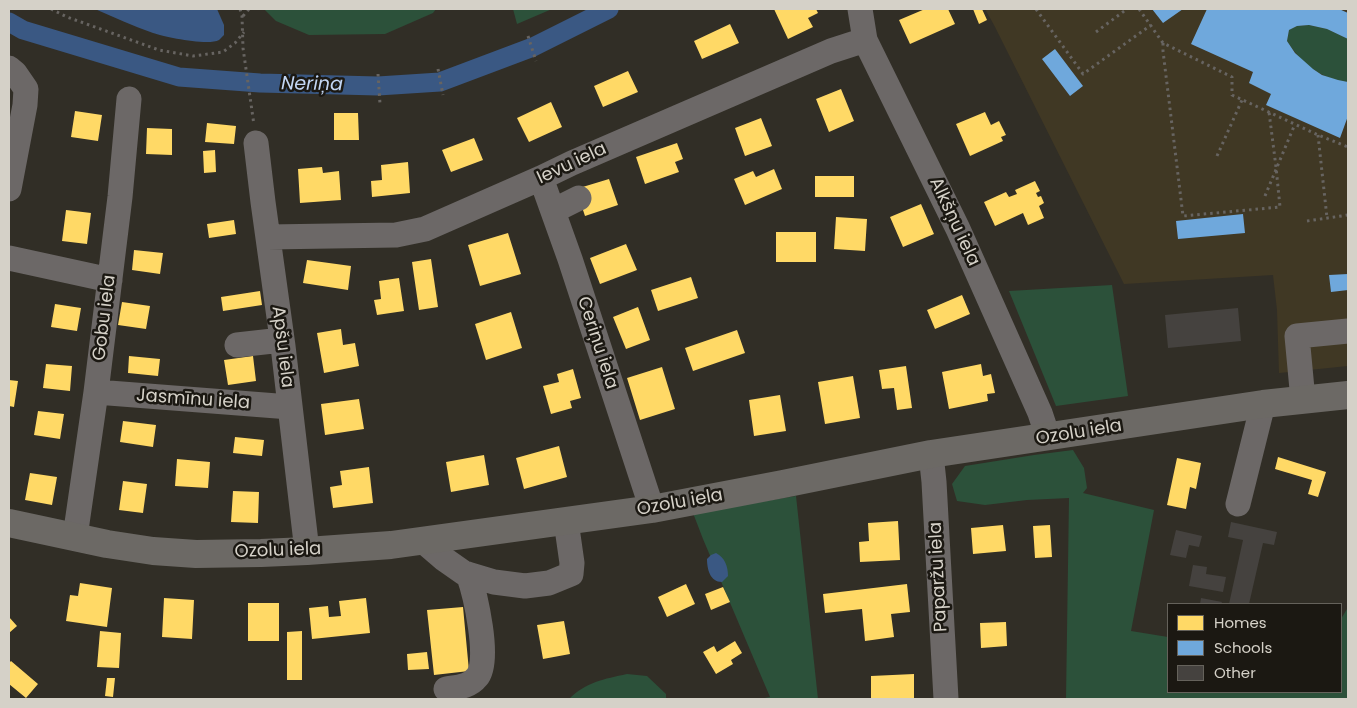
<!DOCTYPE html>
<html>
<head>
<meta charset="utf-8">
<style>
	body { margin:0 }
	#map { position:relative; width:1357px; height:708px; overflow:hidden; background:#312e26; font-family:Poppins,sans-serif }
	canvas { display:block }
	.frame { position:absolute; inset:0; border:10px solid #d5d1c8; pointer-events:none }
	.legend { position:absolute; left:1167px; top:603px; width:175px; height:90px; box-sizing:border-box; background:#1b1812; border:1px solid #65625b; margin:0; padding:6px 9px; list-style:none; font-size:15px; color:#d5d1c8 }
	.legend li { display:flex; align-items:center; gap:10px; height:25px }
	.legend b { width:25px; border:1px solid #65625b }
</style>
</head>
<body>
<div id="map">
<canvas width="1357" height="708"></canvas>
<div class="frame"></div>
<ul class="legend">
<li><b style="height:14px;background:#ffd966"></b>Homes</li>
<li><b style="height:14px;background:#6fa8dc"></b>Schools</li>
<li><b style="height:14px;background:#45423f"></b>Other</li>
</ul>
</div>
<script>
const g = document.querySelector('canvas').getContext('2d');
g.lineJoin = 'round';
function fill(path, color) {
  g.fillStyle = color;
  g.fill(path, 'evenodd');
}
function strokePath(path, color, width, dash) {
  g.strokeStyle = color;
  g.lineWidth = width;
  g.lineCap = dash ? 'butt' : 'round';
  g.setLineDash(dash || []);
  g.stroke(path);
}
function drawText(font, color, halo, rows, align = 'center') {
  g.font = font + ' Poppins,sans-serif';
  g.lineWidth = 5;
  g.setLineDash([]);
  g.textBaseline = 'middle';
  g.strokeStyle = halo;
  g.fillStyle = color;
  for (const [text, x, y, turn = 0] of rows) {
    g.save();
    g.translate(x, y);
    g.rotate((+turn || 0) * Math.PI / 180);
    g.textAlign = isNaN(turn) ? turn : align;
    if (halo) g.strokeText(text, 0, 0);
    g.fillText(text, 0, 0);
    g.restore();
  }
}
fill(new Path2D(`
	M985,9h363v357l-69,7 -2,-63 -4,-35 -149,9 -130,-259z`), '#403824');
fill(new Path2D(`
	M264,9h172l-3,4 -48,21 -76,1 -33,-14z
	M513,9h39l-35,15z
	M1309,25l18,4 21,10v43c-27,-3 -46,-18 -61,-41l2,-11 8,-4z
	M1112,285l16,111 -72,10 -47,-115z
	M1073,450l11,18 3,20 -4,5 71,17 -23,121 37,6v55h173v-73l6,-10 1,-6v96h-282l3,-201 -42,2 -42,5 -28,-4 -5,-17 13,-18 69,-11z
	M796,496l22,203h-59l11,-2 -67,-158 -10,-26z
	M627,674l20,2 19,18v5h-97c17,-17 35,-20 58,-25z`), '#2c513a');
fill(new Path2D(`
	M95,9h122l7,16v10c-1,1 -4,4 -5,5 -11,6 -54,-3 -66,-7 -20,-7 -39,-16 -58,-24z
	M716,553c9,5 12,13 12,23l-6,6c-12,0 -15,-13 -15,-23l4,-4z`), '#3a5883');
fill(new Path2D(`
	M774,9h42l2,4 -10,5 5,9 -25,12z
	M925,9h23l7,15 -45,20 -11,-24z
	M973,9h9l5,11 -8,4z
	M730,24l9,19 -37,16 -8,-18z
	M628,71l10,21 -35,15 -9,-21z
	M841,89l13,32 -25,11 -13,-33z
	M551,102l11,25 -33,15 -12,-24z
	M75,111l27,4 -4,26 -27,-4z
	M985,112l6,13 8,-4 7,14 -5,2 2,4 -33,15 -14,-32z
	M334,113h24l1,27h-25z
	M761,118l11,28 -27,10 -10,-28z
	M207,123l29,3 -2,18 -29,-2z
	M147,128l25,1v26l-26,-1z
	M474,138l9,22 -32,12 -9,-22z
	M677,143l6,16 -8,3 4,10 -34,12 -9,-27z
	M215,150l1,22 -12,1 -1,-22z
	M408,162l2,31 -38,4 -1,-16 11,-1 -1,-15z
	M322,167l1,6 16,-2 2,29 -41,3 -2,-34z
	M774,169l8,20 -37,16 -11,-26 19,-8 3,6z
	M815,176h39v21h-39z
	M609,179l9,26 -33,11 -9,-27z
	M1035,181l5,10 -4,2 2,4 3,-1 3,7 -5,3 5,12 -16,7 -5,-12 -28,13 -11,-24 22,-10 3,5 8,-3 -2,-4z
	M921,204l13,30 -31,13 -13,-30z
	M66,210l25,3 -4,31 -25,-3z
	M836,217l31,2 -2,32 -31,-2z
	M234,220l2,14 -27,4 -2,-14z
	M776,232h40v30h-40z
	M508,233l13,41 -41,12 -12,-41z
	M626,244l11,26 -37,14 -10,-26z
	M134,250l29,3 -3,21 -28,-4z
	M431,259l7,48 -19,3 -7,-48z
	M307,260l44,6 -3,24 -45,-7z
	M691,277l7,21 -40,13 -7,-21z
	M399,278l5,33 -27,4 -3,-15 7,-1 -2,-18z
	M260,291l2,14 -39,6 -2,-14z
	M962,295l8,19 -35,15 -8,-19z
	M122,302l28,4 -4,23 -28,-4z
	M55,304l26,4 -4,23 -26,-4z
	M638,307l12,33 -24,9 -13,-32z
	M511,312l11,36 -36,12 -11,-36z
	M341,329l2,16 12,-2 4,23 -35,7 -7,-40z
	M737,330l8,23 -52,18 -8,-23z
	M129,356l31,3 -2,17 -30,-3z
	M253,356l3,25 -28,4 -4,-25z
	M46,364l26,2 -2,25 -27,-3z
	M981,364l2,12 8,-2 4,19 -8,1 1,7 -39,8 -7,-37z
	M906,366l6,42 -15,2 -3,-22 -12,1 -3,-19z
	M662,367l13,42 -35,11 -13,-42z
	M573,369l8,29 -11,3 2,7 -21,6 -8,-28 16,-4 -2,-8z
	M853,376l7,42 -35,6 -7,-42z
	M9,380l9,1 -4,26 -5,-1z
	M780,395l6,36 -32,5 -5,-36z
	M359,399l5,30 -39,6 -4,-31z
	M38,411l26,3 -4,25 -26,-4z
	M123,421l33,4 -3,22 -33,-5z
	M235,437l29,3 -2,16 -29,-3z
	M559,446l8,31 -43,12 -8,-31z
	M484,455l5,30 -38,7 -5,-30z
	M1278,457l48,15 -8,25 -10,-3 4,-14 -37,-11z
	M1177,458l24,5 -5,26 -6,-2 -4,22 -19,-4z
	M177,459l33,3 -2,26 -33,-2z
	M369,467l4,36 -40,5 -3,-21 12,-2 -2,-14z
	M30,473l27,4 -5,28 -27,-5z
	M123,481l24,3 -4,29 -24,-3z
	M233,491l26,1 -1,31 -27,-1z
	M898,521l2,39 -40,2 -1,-20 10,-1 -1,-18z
	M1003,525l3,26 -33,3 -2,-26z
	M1050,525l2,32 -17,1 -2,-32z
	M80,583l32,5 -5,39 -41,-6 4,-26 8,1z
	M686,584l9,20 -28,13 -9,-20z
	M907,584l3,28 -19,2 3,23 -29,4 -3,-32 -37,4 -2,-19z
	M723,587l7,15 -19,8 -6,-16z
	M164,598l30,2 -2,39 -30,-2z
	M366,598l4,35 -58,6 -3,-31 19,-2 1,11 12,-1 -2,-15z
	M248,603h31v38h-31z
	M463,607l6,64 -35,4 -7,-65z
	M9,617l8,9 -8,7z
	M564,621l6,33 -27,5 -6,-34z
	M1006,622l1,24 -26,2 -1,-25z
	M100,631l21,2 -2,35 -22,-1z
	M302,631v49h-15v-48z
	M735,641l7,12 -11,7 2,4 -17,10 -13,-22 11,-6 3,6z
	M427,652l2,17 -21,1 -1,-16z
	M11,661l27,23 -12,14 -17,-14v-21z
	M914,674v25l-43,-1v-22z
	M107,678h8l-2,19 -8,-1z`), '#ffd966');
fill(new Path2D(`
	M1152,9h31l-20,14z
	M1207,9h132l9,4v26l-21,-10 -18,-4 -12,1 -8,4 -2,11 8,12 18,16 9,6 16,5 10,2v34l-8,22 -74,-33 5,-11 -22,-11 4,-11 -62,-28z
	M1055,49l28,37 -13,10 -28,-37z
	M1243,214l2,19 -67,6 -2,-18z
	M1348,274v16l-17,2 -2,-17z`), '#6fa8dc');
strokePath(new Path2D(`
	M219,74v6`), '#3a5883', 5);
strokePath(new Path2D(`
	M9,22l14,8 156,47 81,6 118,3 62,-4 93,-35 76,-38`), '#3a5883', 19);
fill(new Path2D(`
	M1238,308l3,33 -73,7 -3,-33z
	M1231,522l46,10 -3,13 -11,-2 -14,61h-20l14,-64 -15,-3z
	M1176,530l26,6 -3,11 -10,-2 -3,13 -16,-3z
	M1193,565l14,2 -1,7 20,3 -3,15 -34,-6z
	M1201,598l21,4 -1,2h-21z`), '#45423f');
strokePath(new Path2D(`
	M51,9l16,8 92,33 34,6 30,-4 12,-9 9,-11
	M240,9l2,7 1,32 11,77
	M1036,9l47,65 68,-49
	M1139,9l24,34 69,34v18l86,40 30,12
	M243,16l6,-7
	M1096,32l31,-23
	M528,36l8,25
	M1163,43v8l20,165 97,-9 -4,-40 -7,-55
	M438,69l5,26
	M378,74l2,30
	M1318,135l9,83
	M1217,156l25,-56
	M1265,196l30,-72
	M1307,221l41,-6`), '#676461', 3, [2.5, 4]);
strokePath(new Path2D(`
	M860,9l5,31 93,189 82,184 8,24
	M9,68l6,5 11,16 -1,16 -16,84
	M256,143l7,59 20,144 24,205
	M541,178l29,81 82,250
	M553,211l26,-13
	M268,237l128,-2 29,-6 116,-51 31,-15 259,-112 34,-11
	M9,258l101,22
	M237,345l45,-5
	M96,392l194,15
	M1303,400l-6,-64 51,-5
	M931,454l3,28 12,217
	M1238,504l25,-100
	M75,537l21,-145 24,-195 9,-98
	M423,541l21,18 20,14 30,9 31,4 24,-3 22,-9 1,-11 -6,-42
	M446,689c12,-2 23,-2 31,-12 14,-16 -2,-84 -9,-103`), '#6c6867', 25);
strokePath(new Path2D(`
	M9,523l98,21 46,7 43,3 65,-1 46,-2 84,-6 261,-36 131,-25 148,-30 332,-50 85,-9`), '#6c6965', 28);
drawText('18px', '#d5d1c8', '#1b1812', [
	["Ievu iela",572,164,-25],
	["Alkšņu iela",954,222,65],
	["Gobu iela",105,318,-83],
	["Ceriņu iela",597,343,72],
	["Apšu iela",282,347,83],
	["Jasmīnu iela",193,400,4],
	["Ozolu iela",1079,433,-9],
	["Ozolu iela",680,503,-10],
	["Ozolu iela",278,551,-2],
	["Paparžu iela",939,577,-93]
]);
drawText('italic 19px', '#c2d6f4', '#1b1812', [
	["Neriņa",312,85,1]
]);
</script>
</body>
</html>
